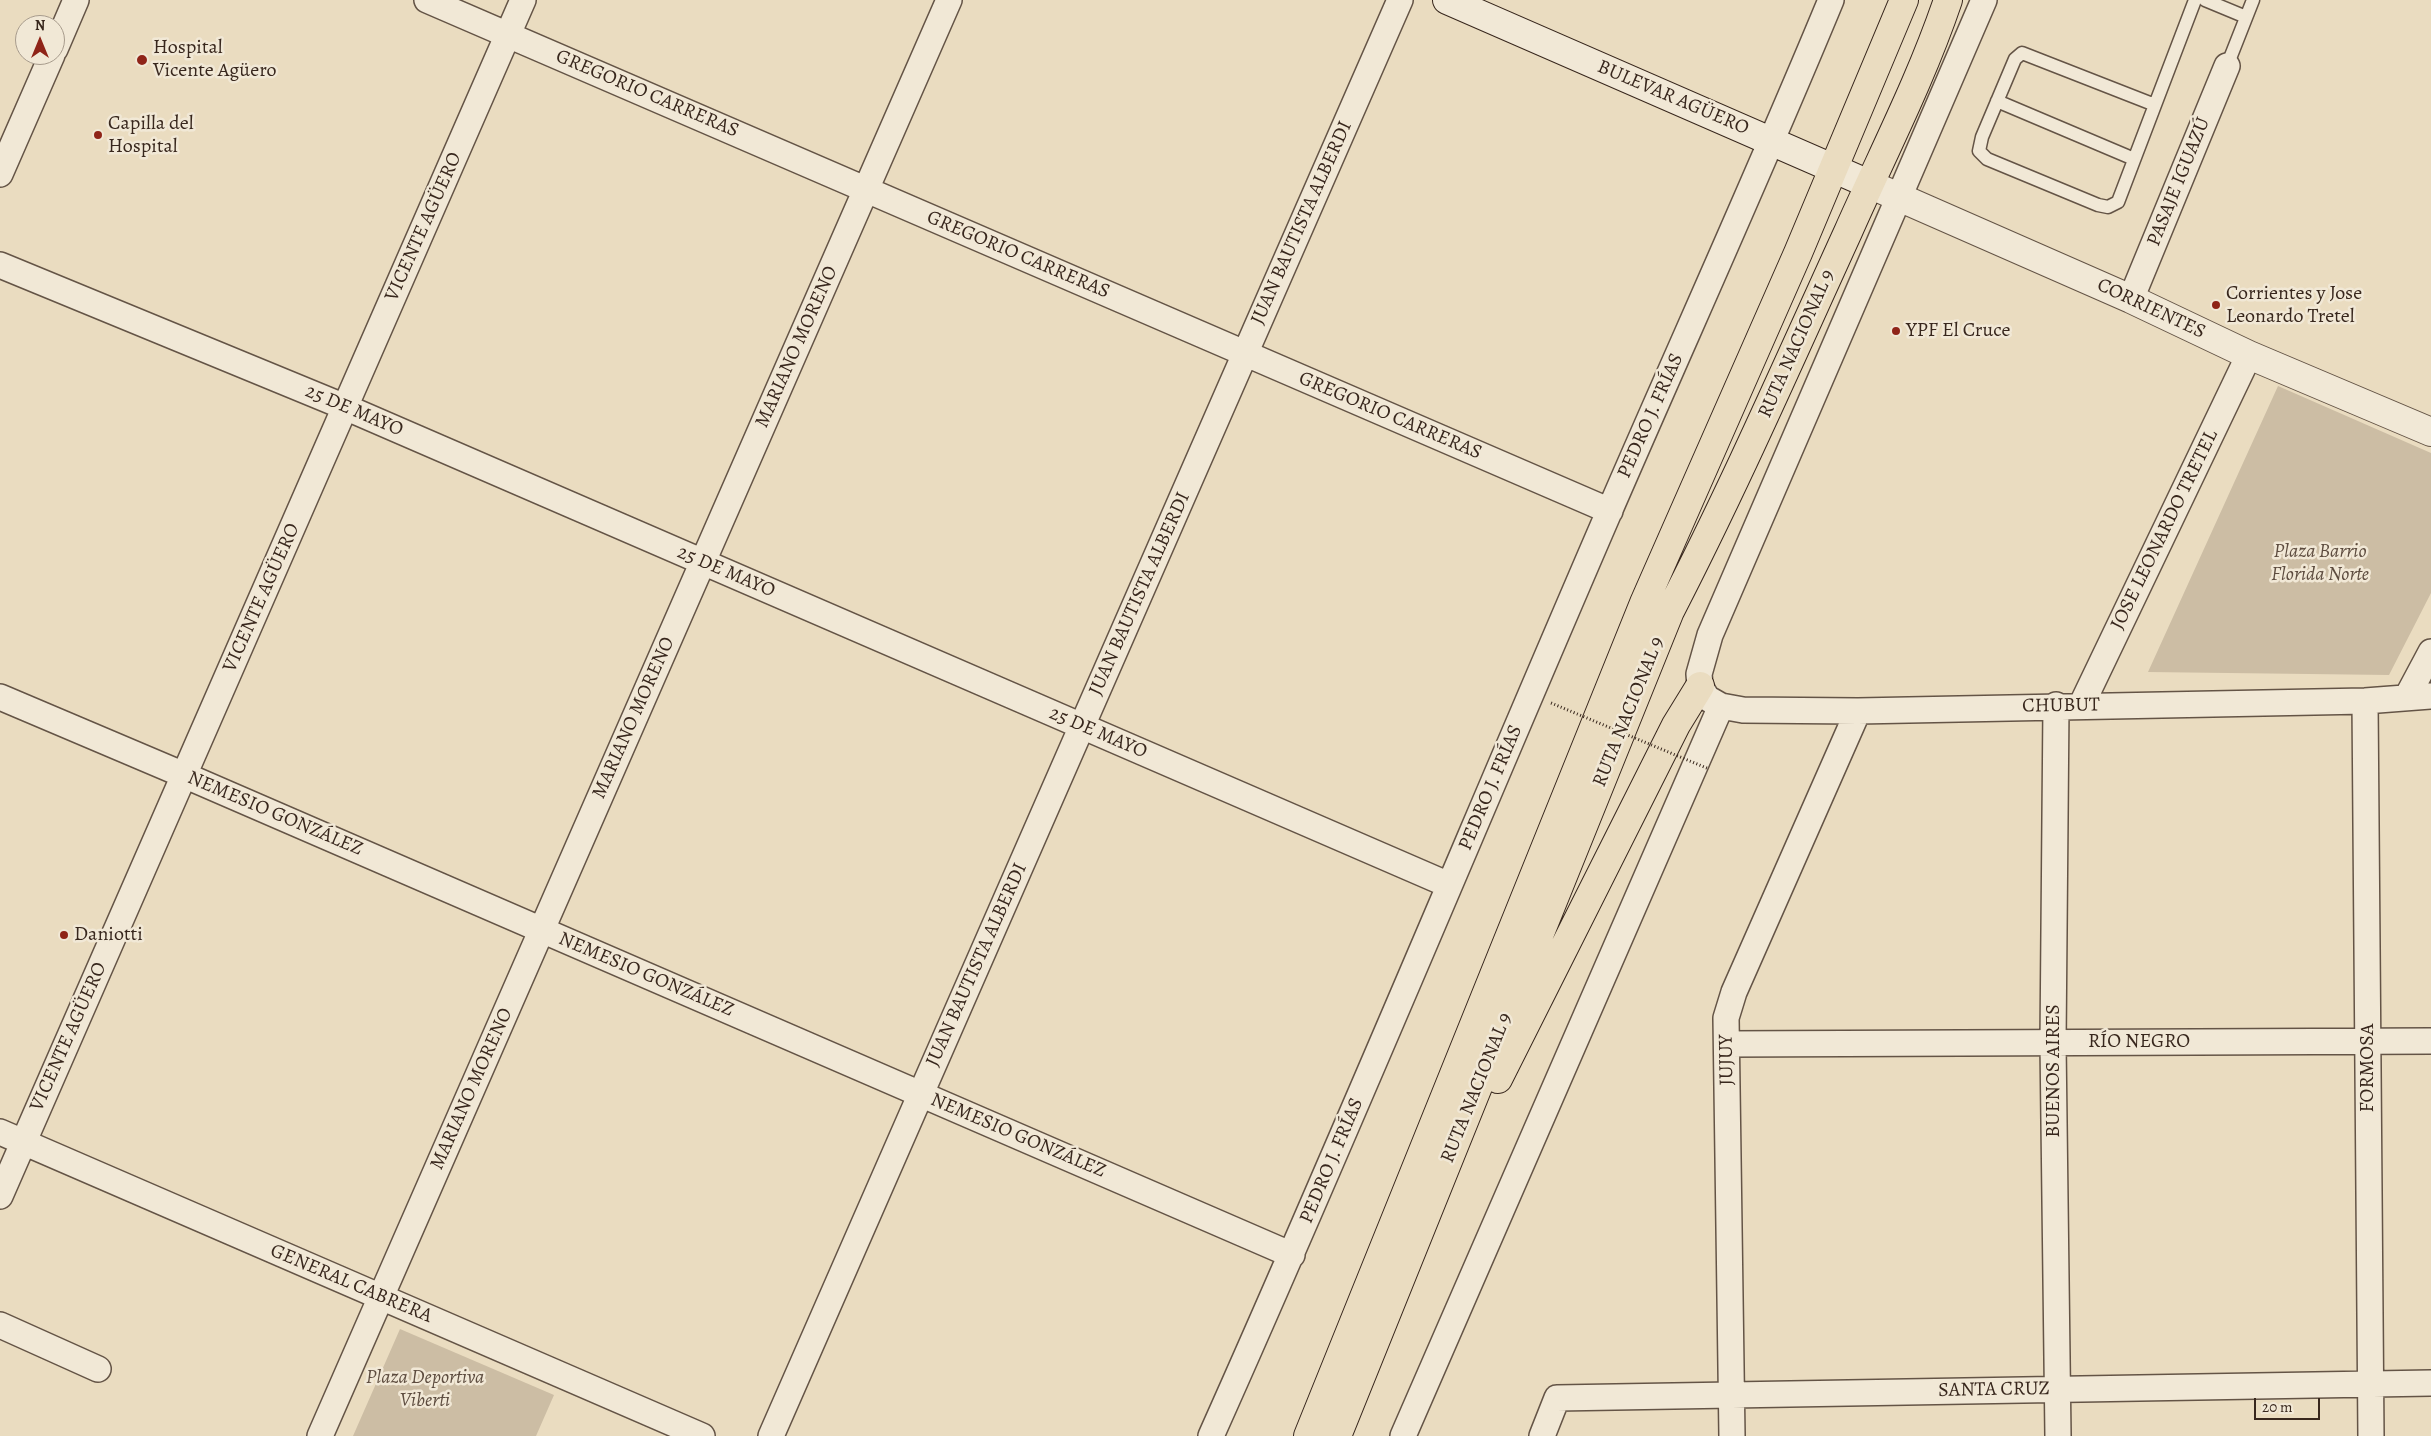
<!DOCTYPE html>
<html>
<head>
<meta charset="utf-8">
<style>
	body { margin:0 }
	#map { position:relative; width:2431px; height:1436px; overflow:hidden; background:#eadcc0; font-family:Alegreya,serif }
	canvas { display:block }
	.north { position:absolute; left:15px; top:15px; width:50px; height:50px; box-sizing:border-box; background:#f1e8d6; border:1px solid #a79b8c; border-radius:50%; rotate:0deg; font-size:14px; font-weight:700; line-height:20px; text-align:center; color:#38271d }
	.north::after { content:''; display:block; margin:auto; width:18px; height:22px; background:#8f2418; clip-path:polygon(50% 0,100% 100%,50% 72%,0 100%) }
	.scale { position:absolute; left:2254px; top:1398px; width:66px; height:22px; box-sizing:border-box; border:2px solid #38271d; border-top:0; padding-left:6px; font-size:15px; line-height:18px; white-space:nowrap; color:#38271d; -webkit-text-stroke:4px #f1e8d6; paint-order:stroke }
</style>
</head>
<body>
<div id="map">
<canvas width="2431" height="1436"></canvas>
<div class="north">N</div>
<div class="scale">20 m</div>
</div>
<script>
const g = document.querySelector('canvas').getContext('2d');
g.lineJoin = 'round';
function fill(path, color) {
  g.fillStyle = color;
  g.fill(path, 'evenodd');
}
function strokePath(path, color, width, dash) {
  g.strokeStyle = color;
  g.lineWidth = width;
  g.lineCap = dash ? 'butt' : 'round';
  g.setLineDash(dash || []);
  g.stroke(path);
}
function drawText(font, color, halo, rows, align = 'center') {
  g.font = font + ' Alegreya,serif';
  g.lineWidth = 5;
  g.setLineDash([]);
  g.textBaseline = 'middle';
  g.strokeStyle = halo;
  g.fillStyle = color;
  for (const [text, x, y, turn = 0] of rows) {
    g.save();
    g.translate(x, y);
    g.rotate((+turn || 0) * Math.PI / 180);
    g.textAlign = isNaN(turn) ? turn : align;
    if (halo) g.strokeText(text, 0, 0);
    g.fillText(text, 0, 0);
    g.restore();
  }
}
fill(new Path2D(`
	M2278,386l153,67v140l-42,82 -241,-3z
	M400,1329l154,66 -18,41h-183z`), '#ccbda4');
const service = new Path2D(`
	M2205,0l41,17
	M2227,66l26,-66
	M1997,101l137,58
	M2155,105l-133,-52 -7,6 -33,78 -3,14 8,8 111,46 10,2 10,-5 77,-202`);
const minor = new Path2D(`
	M427,0l1183,511
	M1984,0l-274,635 -11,39 1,12 7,12 14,8 22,4 115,1 507,-10 66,-5
	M55,49l21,-49
	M0,174l52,-119
	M0,265l345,142 1104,478
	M2131,299l96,-233
	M0,697l184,78 1108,480
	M2407,697l24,-45
	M2365,701l6,735
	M2056,705l-3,338 5,393
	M2081,706l168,-351
	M1727,1044l704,-3
	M0,1132l702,304
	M0,1196l523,-1196
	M0,1325l98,44
	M320,1436l629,-1436
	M771,1436l629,-1436
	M1211,1436c137,-306 265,-616 398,-924 74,-171 151,-340 222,-512
	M1403,1436l318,-730
	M1542,1436l15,-38 874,-15
	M1732,1436l-6,-418 8,-26 124,-281`);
const tertiary = new Path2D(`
	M1869,184l262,115 118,56 182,77`);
const secondary = new Path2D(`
	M1447,0l422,184`);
const trunk = new Path2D(`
	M1498,1079l178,-354 24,-39
	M1308,1436l336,-833 154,-350 106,-253
	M1337,1436l333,-825c64,-124 120,-252 178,-379 34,-77 73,-152 100,-232`);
strokePath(service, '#645446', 15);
strokePath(minor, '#645446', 28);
strokePath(tertiary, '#645446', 30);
strokePath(secondary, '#38271d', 30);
strokePath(trunk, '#38271d', 30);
strokePath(service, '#f1e8d6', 12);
strokePath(minor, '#f1e8d6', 25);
strokePath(tertiary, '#f1e8d6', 28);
strokePath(secondary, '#f1e8d6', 28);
strokePath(trunk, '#eadcc0', 28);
strokePath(new Path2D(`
	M1551,703l158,66`), '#38271d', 3, [1, 2.5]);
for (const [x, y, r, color] of [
	[142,60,6,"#8f2418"],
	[98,135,5,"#8f2418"],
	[2216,305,5,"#8f2418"],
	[1896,331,5,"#8f2418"],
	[64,935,5,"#8f2418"]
]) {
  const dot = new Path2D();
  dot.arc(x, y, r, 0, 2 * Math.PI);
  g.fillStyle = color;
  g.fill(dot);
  strokePath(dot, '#f1e8d6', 2);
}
drawText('20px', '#38271d', '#f1e8d6', [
	["Hospital",153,48],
	["Vicente Agüero",153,71],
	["Capilla del",108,124],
	["Hospital",108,147],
	["Corrientes y Jose",2226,294],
	["Leonardo Tretel",2226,317],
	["YPF El Cruce",1906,331],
	["Daniotti",74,935]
], 'left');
drawText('20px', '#38271d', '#f1e8d6', [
	["GREGORIO CARRERAS",647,94,23],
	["BULEVAR AGÜERO",1673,98,23],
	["PASAJE IGUAZÚ",2179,182,-68],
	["JUAN BAUTISTA ALBERDI",1302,223,-66],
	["VICENTE AGÜERO",424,227,-66],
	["GREGORIO CARRERAS",1018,255,23],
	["CORRIENTES",2151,309,25],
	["RUTA NACIONAL 9",1797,344,-66],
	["MARIANO MORENO",797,347,-66],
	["25 DE MAYO",354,411,23],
	["GREGORIO CARRERAS",1390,416,23],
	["PEDRO J. FRÍAS",1651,416,-66],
	["JOSE LEONARDO TRETEL",2165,530,-64],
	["25 DE MAYO",726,572,23],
	["JUAN BAUTISTA ALBERDI",1140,594,-66],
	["VICENTE AGÜERO",262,598,-66],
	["CHUBUT",2061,706,-1],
	["RUTA NACIONAL 9",1629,712,-68],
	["MARIANO MORENO",634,718,-66],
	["25 DE MAYO",1098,733,23],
	["PEDRO J. FRÍAS",1491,788,-67],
	["NEMESIO GONZÁLEZ",275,814,23],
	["JUAN BAUTISTA ALBERDI",977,965,-66],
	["NEMESIO GONZÁLEZ",646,975,23],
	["VICENTE AGÜERO",69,1037,-66],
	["RÍO NEGRO",2139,1042],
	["JUJUY",1727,1060,-91],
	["FORMOSA",2368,1068,-90],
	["BUENOS AIRES",2054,1071,-90],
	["RUTA NACIONAL 9",1477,1088,-68],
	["MARIANO MORENO",472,1089,-66],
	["NEMESIO GONZÁLEZ",1018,1136,23],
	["PEDRO J. FRÍAS",1332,1161,-67],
	["GENERAL CABRERA",351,1284,23],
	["SANTA CRUZ",1994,1390,-1]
]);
drawText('italic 20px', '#5d4c3f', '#f1e8d6', [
	["Plaza Barrio",2320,552],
	["Florida Norte",2320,575],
	["Plaza Deportiva",425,1378],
	["Viberti",425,1401]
]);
</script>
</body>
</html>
